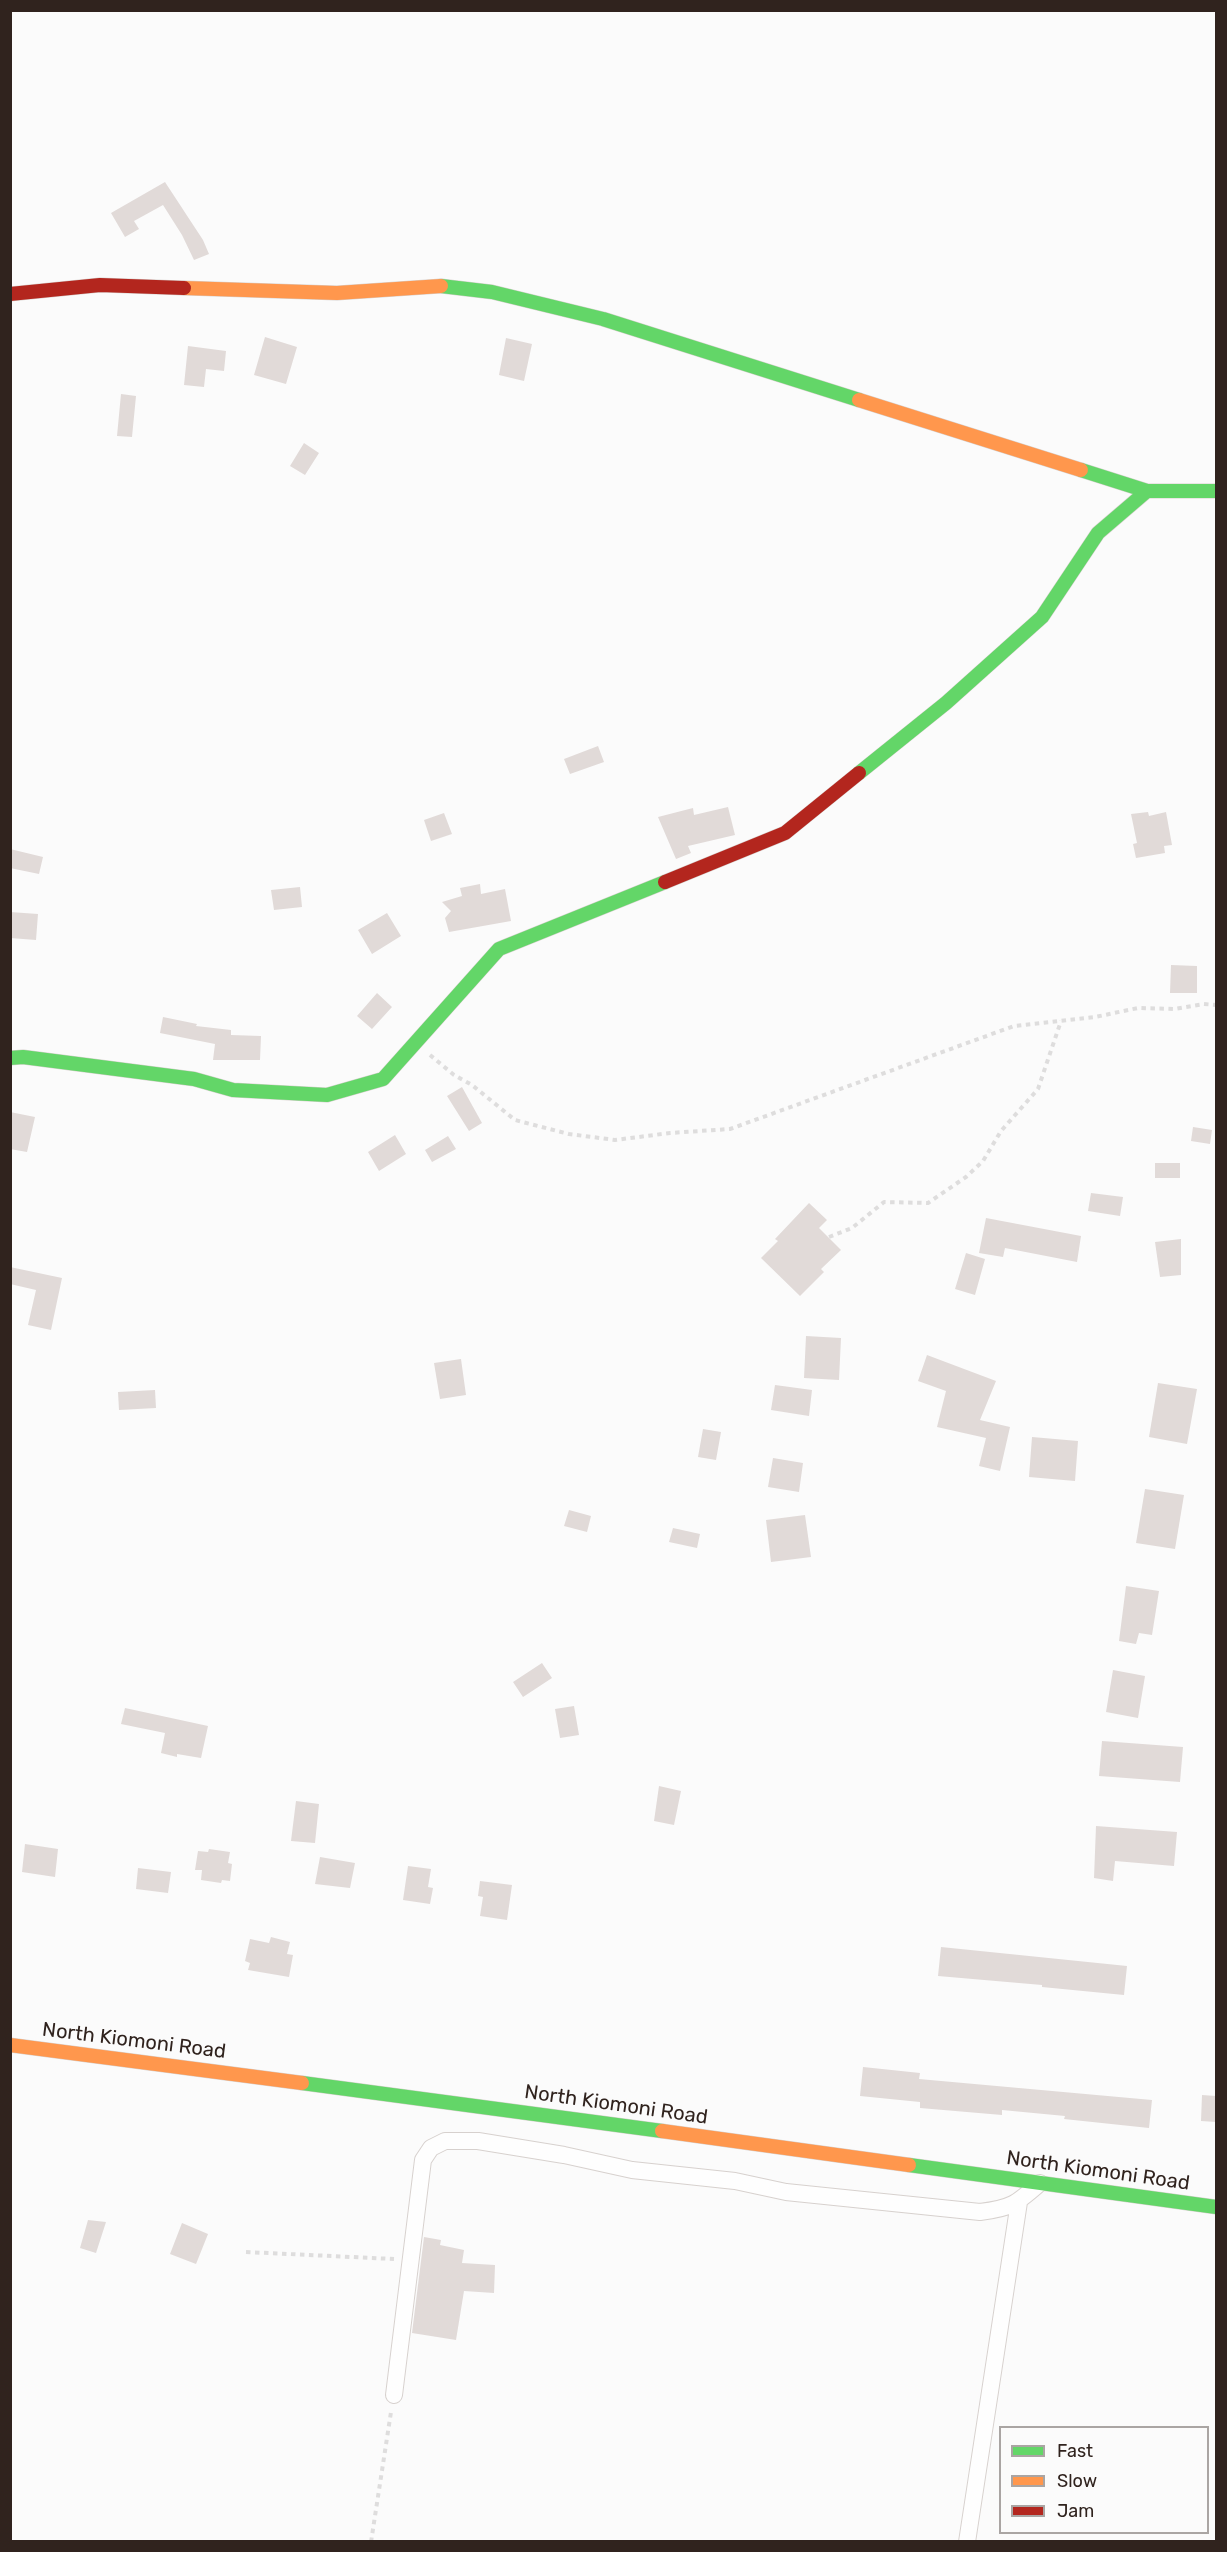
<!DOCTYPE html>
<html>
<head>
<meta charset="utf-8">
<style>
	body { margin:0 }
	#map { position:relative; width:1227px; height:2552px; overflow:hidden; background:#fbfbfb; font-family:Rubik,sans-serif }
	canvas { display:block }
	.frame { position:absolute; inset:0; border:12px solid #30231e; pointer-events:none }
	.legend { position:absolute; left:999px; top:2426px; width:210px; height:108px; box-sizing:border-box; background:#fbfbfb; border:2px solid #aaa5a3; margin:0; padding:8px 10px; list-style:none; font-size:18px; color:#30231e }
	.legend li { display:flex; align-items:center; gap:12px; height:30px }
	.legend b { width:30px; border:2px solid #aaa5a3 }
</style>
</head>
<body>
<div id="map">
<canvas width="1227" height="2552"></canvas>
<div class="frame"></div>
<ul class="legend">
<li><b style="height:8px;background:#63d668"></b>Fast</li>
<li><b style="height:8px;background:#ff974d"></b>Slow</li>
<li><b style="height:8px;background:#b3261e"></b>Jam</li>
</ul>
</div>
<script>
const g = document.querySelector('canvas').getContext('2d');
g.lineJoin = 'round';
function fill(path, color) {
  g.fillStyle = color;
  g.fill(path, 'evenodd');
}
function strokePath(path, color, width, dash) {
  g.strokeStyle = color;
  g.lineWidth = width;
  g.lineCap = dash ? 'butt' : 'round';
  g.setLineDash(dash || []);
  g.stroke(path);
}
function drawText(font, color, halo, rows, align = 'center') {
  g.font = font + ' Rubik,sans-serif';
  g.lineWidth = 5;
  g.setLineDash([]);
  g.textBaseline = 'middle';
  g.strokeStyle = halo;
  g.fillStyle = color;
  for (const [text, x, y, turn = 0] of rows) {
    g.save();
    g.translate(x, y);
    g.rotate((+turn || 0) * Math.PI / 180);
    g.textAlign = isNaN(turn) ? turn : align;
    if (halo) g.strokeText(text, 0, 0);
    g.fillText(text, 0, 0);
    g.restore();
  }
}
fill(new Path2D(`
	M165,182l38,58 6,14 -15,6 -12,-25 -19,-30 -29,16 5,8 -14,8 -14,-24z
	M265,337l32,10 -11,37 -32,-9z
	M506,338l26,6 -8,37 -25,-6z
	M188,346l38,5 -2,20 -18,-2 -2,18 -20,-2z
	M121,394l15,2 -4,41 -15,-1z
	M304,443l15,10 -14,22 -15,-9z
	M598,746l6,16 -34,12 -6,-15z
	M728,807l7,28 -47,11 3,7 -15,6 -18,-42 35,-9 1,7z
	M1148,812l1,4 17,-4 6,33 -8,1 1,7 -29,5 -3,-14 4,-1 -6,-29z
	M444,813l8,21 -21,7 -7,-21z
	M10,849l33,8 -4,17 -29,-6z
	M480,884l1,10 24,-5 6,32 -62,11 -4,-14 6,-7 -9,-9 20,-6 -2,-8z
	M300,887l2,20 -28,3 -3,-20z
	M10,912l28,2 -2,26 -26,-2z
	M387,913l14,23 -29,18 -14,-24z
	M1171,965l26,1v27h-27z
	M377,993l15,14 -20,22 -15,-13z
	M163,1017l34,7 -1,2 35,4v5l30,1 -1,24h-47l2,-16 -55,-11z
	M462,1087l20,36 -13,8 -22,-35z
	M10,1112l25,5 -8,35 -17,-3z
	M1193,1127l19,3 -2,14 -19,-3z
	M395,1135l11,19 -27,17 -11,-19z
	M448,1136l8,13 -24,13 -7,-12z
	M1155,1163h25v15h-25z
	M1091,1193l32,4 -3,19 -32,-5z
	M809,1203l18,17 -8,8 22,22 -20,19 3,3 -24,24 -39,-38 17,-17 -3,-2z
	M986,1218l95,18 -4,26 -72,-14 -2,9 -24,-4z
	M1181,1239v36l-21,2 -5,-35z
	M966,1253l19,6 -10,36 -20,-6z
	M10,1267l52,11 -11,52 -23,-5 8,-35 -26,-6z
	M806,1336l35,2 -2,42 -35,-2z
	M927,1355l69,26 -16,39 30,7 -10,44 -21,-5 7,-28 -49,-11 9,-36 -28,-10z
	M461,1359l5,36 -26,4 -6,-36z
	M1158,1383l39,6 -10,55 -38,-7z
	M775,1385l37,5 -3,26 -38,-6z
	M155,1390l1,18 -37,2 -1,-18z
	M703,1429l18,3 -5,28 -18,-3z
	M1032,1437l46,4 -3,40 -46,-4z
	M773,1458l30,5 -4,29 -31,-5z
	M1145,1489l39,6 -9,54 -39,-6z
	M569,1510l22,6 -4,16 -23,-6z
	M805,1515l6,42 -40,5 -5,-42z
	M673,1528l27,6 -3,14 -28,-6z
	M1126,1586l33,5 -7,44 -13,-2 -3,11 -17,-3z
	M542,1663l10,15 -29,19 -10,-15z
	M1113,1670l32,6 -7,42 -32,-6z
	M574,1706l5,29 -19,3 -5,-29z
	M125,1708l83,18 -7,32 -24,-4v3l-16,-4 4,-20 -44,-9z
	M1102,1741l81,6 -3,35 -81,-6z
	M659,1786l22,5 -7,34 -20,-4z
	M296,1801l23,3 -4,39 -24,-2z
	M1096,1826l81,6 -3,34 -59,-5 -2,20 -19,-3z
	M25,1844l33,5 -3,28 -33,-5z
	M209,1849l21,3 -2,11 4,1 -2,17 -8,-1 -1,3 -20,-3 1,-10h-7l3,-19 10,1z
	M320,1857l35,6 -5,25 -35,-4z
	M408,1866l23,3 -3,18 5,1 -3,16 -27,-4z
	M138,1868l33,4 -3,21 -32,-4z
	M480,1881l32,4 -5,35 -27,-4 3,-19 -5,-1z
	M271,1937l19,5 -3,12 6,1 -4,22 -41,-7 2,-7 -5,-2 5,-22 19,4z
	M941,1947l186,19 -3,29 -82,-8v-2l-104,-9z
	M863,2067l57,6 -1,6 233,21 -3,28 -85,-9 1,-3 -63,-6v5l-82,-7v-6l-60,-6z
	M1202,2095l14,1v26l-15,-1z
	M88,2220l18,2 -10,31 -16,-5z
	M182,2223l26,11 -12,30 -26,-10z
	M424,2237l17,3 -1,5 24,5 -2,13 33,2 -1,28 -30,-2 -8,49 -44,-7z`), '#e1dad8');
const street = new Path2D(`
	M394,2395l29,-235 8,-12 14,-7h33l86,14 68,15 103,11 51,11 194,20c32,-4 36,-8 60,-29
	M967,2542l52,-340`);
const fast = new Path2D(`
	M441,286l51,6 111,27 256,81
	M1081,470l66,21h69
	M859,773l87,-70 96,-86 56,-84 49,-42
	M10,1058l13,-1 171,22 39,11 94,5 56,-16 116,-130 166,-67
	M302,2083l360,48
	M909,2165l307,42`);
const slow = new Path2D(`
	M184,288l153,5 104,-7
	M859,400l222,70
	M10,2045l292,38
	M662,2131l247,34`);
const jam = new Path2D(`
	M10,294l90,-9 84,3
	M665,882l120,-49 74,-60`);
strokePath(street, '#d7d1ce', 18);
strokePath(fast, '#d7d1ce', 15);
strokePath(slow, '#d7d1ce', 15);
strokePath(jam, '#d7d1ce', 15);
strokePath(new Path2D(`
	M430,1055l24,20 18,10 43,35 54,14 46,6 55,-7 60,-4 284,-103 81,-9 43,-9 36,1 30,-5 12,1
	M829,1237l23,-9 32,-26 44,1 38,-26 17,-16 18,-30 37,-42 23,-68
	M246,2252l148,7
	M371,2542l20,-130`), '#dedddd', 4, [4.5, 4.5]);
strokePath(street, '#fefefe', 16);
strokePath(fast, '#63d668', 14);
strokePath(slow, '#ff974d', 14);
strokePath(jam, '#b3261e', 14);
drawText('20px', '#30231e', '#fbfbfb', [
	["North Kiomoni Road",134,2041,7],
	["North Kiomoni Road",616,2105,8],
	["North Kiomoni Road",1098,2171,8]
]);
</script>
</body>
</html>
